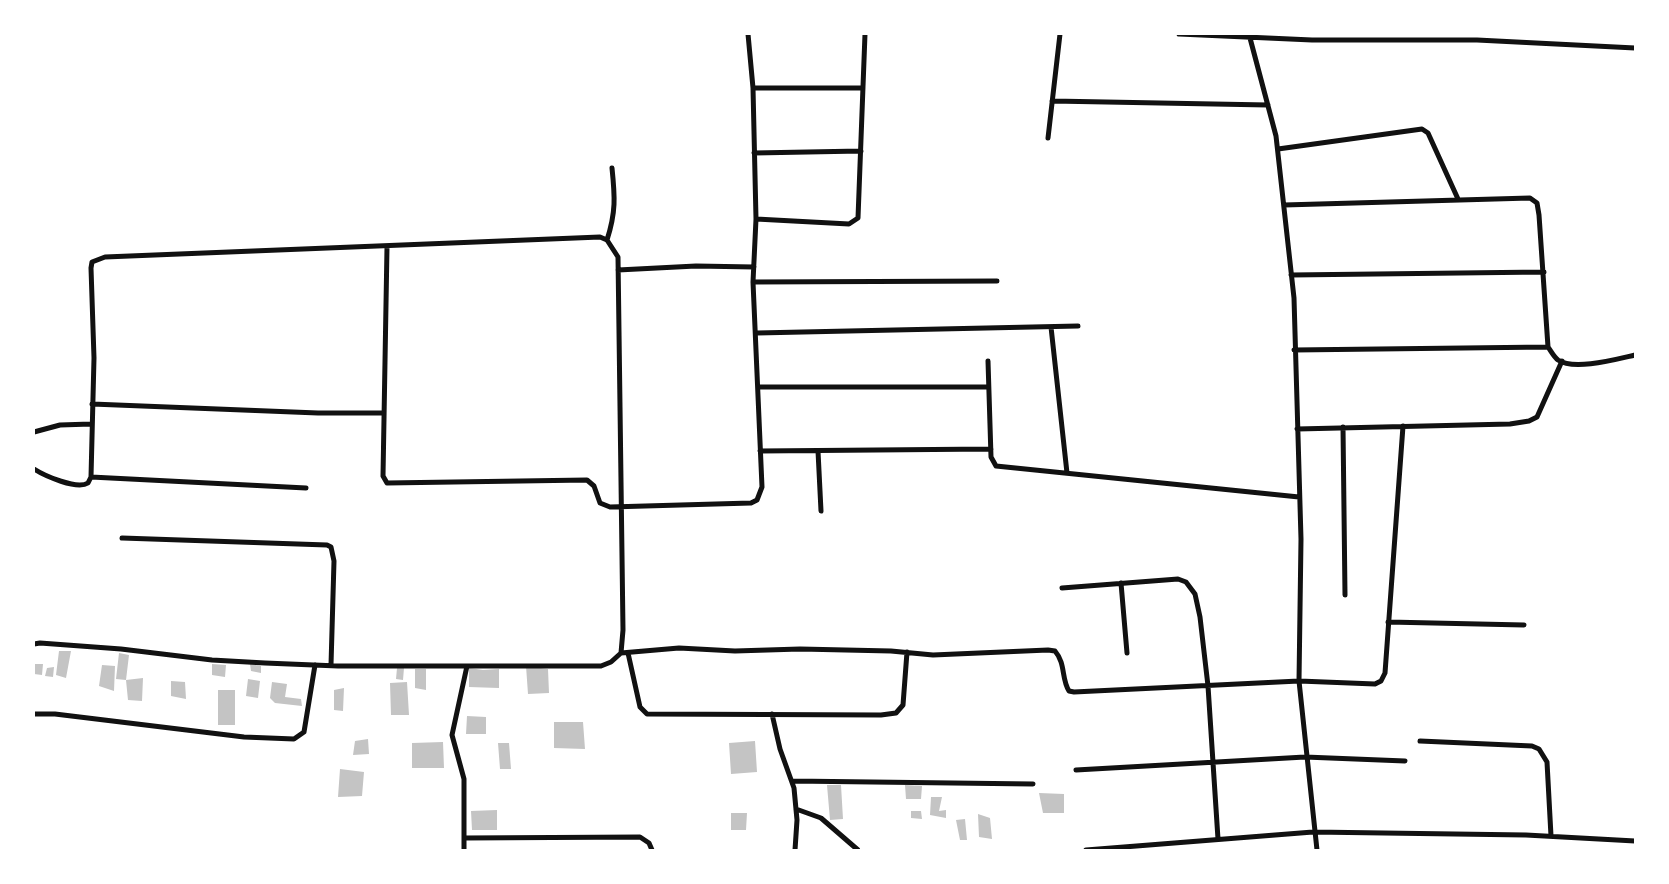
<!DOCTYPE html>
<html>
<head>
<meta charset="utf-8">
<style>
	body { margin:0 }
	#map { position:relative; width:1669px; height:884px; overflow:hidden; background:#fff; font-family:Jost,sans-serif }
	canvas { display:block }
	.frame { position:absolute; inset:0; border:35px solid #fff; pointer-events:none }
</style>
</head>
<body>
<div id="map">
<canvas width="1669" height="884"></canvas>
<div class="frame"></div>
</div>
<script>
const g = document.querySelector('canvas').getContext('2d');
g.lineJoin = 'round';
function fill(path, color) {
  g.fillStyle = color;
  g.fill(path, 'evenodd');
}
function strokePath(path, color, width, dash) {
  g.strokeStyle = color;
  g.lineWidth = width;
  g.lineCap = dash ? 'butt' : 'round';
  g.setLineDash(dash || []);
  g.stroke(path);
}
fill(new Path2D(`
	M59,651h12l-5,27 -10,-3z
	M119,653l10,2 -3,25 -10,-1z
	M34,664h9l-1,11 -8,-1z
	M212,664l14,1 -1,12 -13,-2z
	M250,664l11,2v7l-10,-2z
	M102,665l13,1 -1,25 -15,-5z
	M526,666l22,3 1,24 -21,1z
	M54,667l-1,10 -8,-1 2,-8z
	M397,668h7l-1,12 -7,-1z
	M469,668l14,2 16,-1v19l-30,-1z
	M415,669h11v21l-11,-2z
	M143,678l-1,23 -14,-1 -2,-20z
	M248,679l12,2 -2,17 -12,-2z
	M171,681l14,1 1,17 -15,-3z
	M272,682l15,2 -2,13 16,2 1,7 -27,-3 -5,-5z
	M407,682l2,33h-18l-1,-32z
	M344,688l-1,23 -9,-1v-20z
	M218,690h17v35h-17z
	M467,716l19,1v17h-20z
	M554,722h29l2,27 -31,-1z
	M368,739l1,15 -16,1 2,-14z
	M755,741l2,31 -26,2 -2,-31z
	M443,742l1,26h-32v-25z
	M498,743h11l2,26h-11z
	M340,769l24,3 -2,24 -24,1z
	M827,785h14l2,34 -13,1z
	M905,785l17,1 -1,13h-15z
	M1039,793l25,1v19h-21z
	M931,797h11l-3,14 7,-1v8l-16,-3z
	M497,810v20h-25l-1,-19z
	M911,811h10l1,8 -11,-1z
	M731,813h16l-1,17h-15z
	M978,814l12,4 2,21 -13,-2z
	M965,819l2,21h-7l-4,-20z`), '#c4c4c4');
strokePath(new Path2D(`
	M1179,34l133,6h165l158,8
	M1250,38l26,98 18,162 7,241 -2,142 18,169
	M753,88h110
	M1052,101l216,4
	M1048,138l12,-104
	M1278,149l144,-20 6,4 30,66
	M754,153l107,-2
	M1284,205l246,-7 7,5 2,12 9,132c3,4 6,10 10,13 16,11 59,-1 77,-5
	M756,219l93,5 9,-6 7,-184
	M607,240c9,-28 8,-43 5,-72
	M387,247l-4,229 4,7 200,-3 7,6 6,17 10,4 141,-4 6,-3 5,-13 -9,-205 3,-63 -3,-131 -5,-54
	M618,270l78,-4 58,1
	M1291,275l253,-3
	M753,282l244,-1
	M1051,327l16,146
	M757,333l321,-7
	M1294,350l254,-3
	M988,361l3,96 5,9 303,31
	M758,387h230
	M92,404l226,9h65
	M1343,427l2,168
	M1297,429l213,-5 19,-3 8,-4 25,-56
	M34,432l26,-7 31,-1
	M760,451l231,-2
	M818,451l3,60
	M34,469c11,7 43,21 54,14l3,-6 3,-119 -3,-90 1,-6 13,-5 495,-20 7,3 11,17 5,373 -2,23 -10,9 -10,4h-263l-73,-3 -53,-3 -91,-11 -81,-6 -6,1
	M91,477l215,11
	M122,538l205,7 4,2 3,14 -3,104
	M1121,583l6,70
	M1062,588l116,-9 8,3 9,12 5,23 8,69 10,153
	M1388,622l136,3
	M621,653l58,-5 56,3 65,-2 91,2 42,4 115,-5 7,1c11,13 6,27 14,40l5,1 225,-11 76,3 6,-3 4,-8 18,-247
	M628,653l12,54 7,7 234,1 15,-2 7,-8 4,-53
	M34,714h21l189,23 50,2 10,-7 11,-67
	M772,714l8,35 14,39 3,32 -2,30
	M1420,741l112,5 7,3 8,13 4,74
	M1076,770l229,-13 100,4
	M792,781l241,3
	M796,809l25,9 37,32
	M464,838l176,-1 9,6 3,7
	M464,850v-71l-12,-44 15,-69
	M1086,850l227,-18 213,3 109,6`), '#111', 5);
</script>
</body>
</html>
